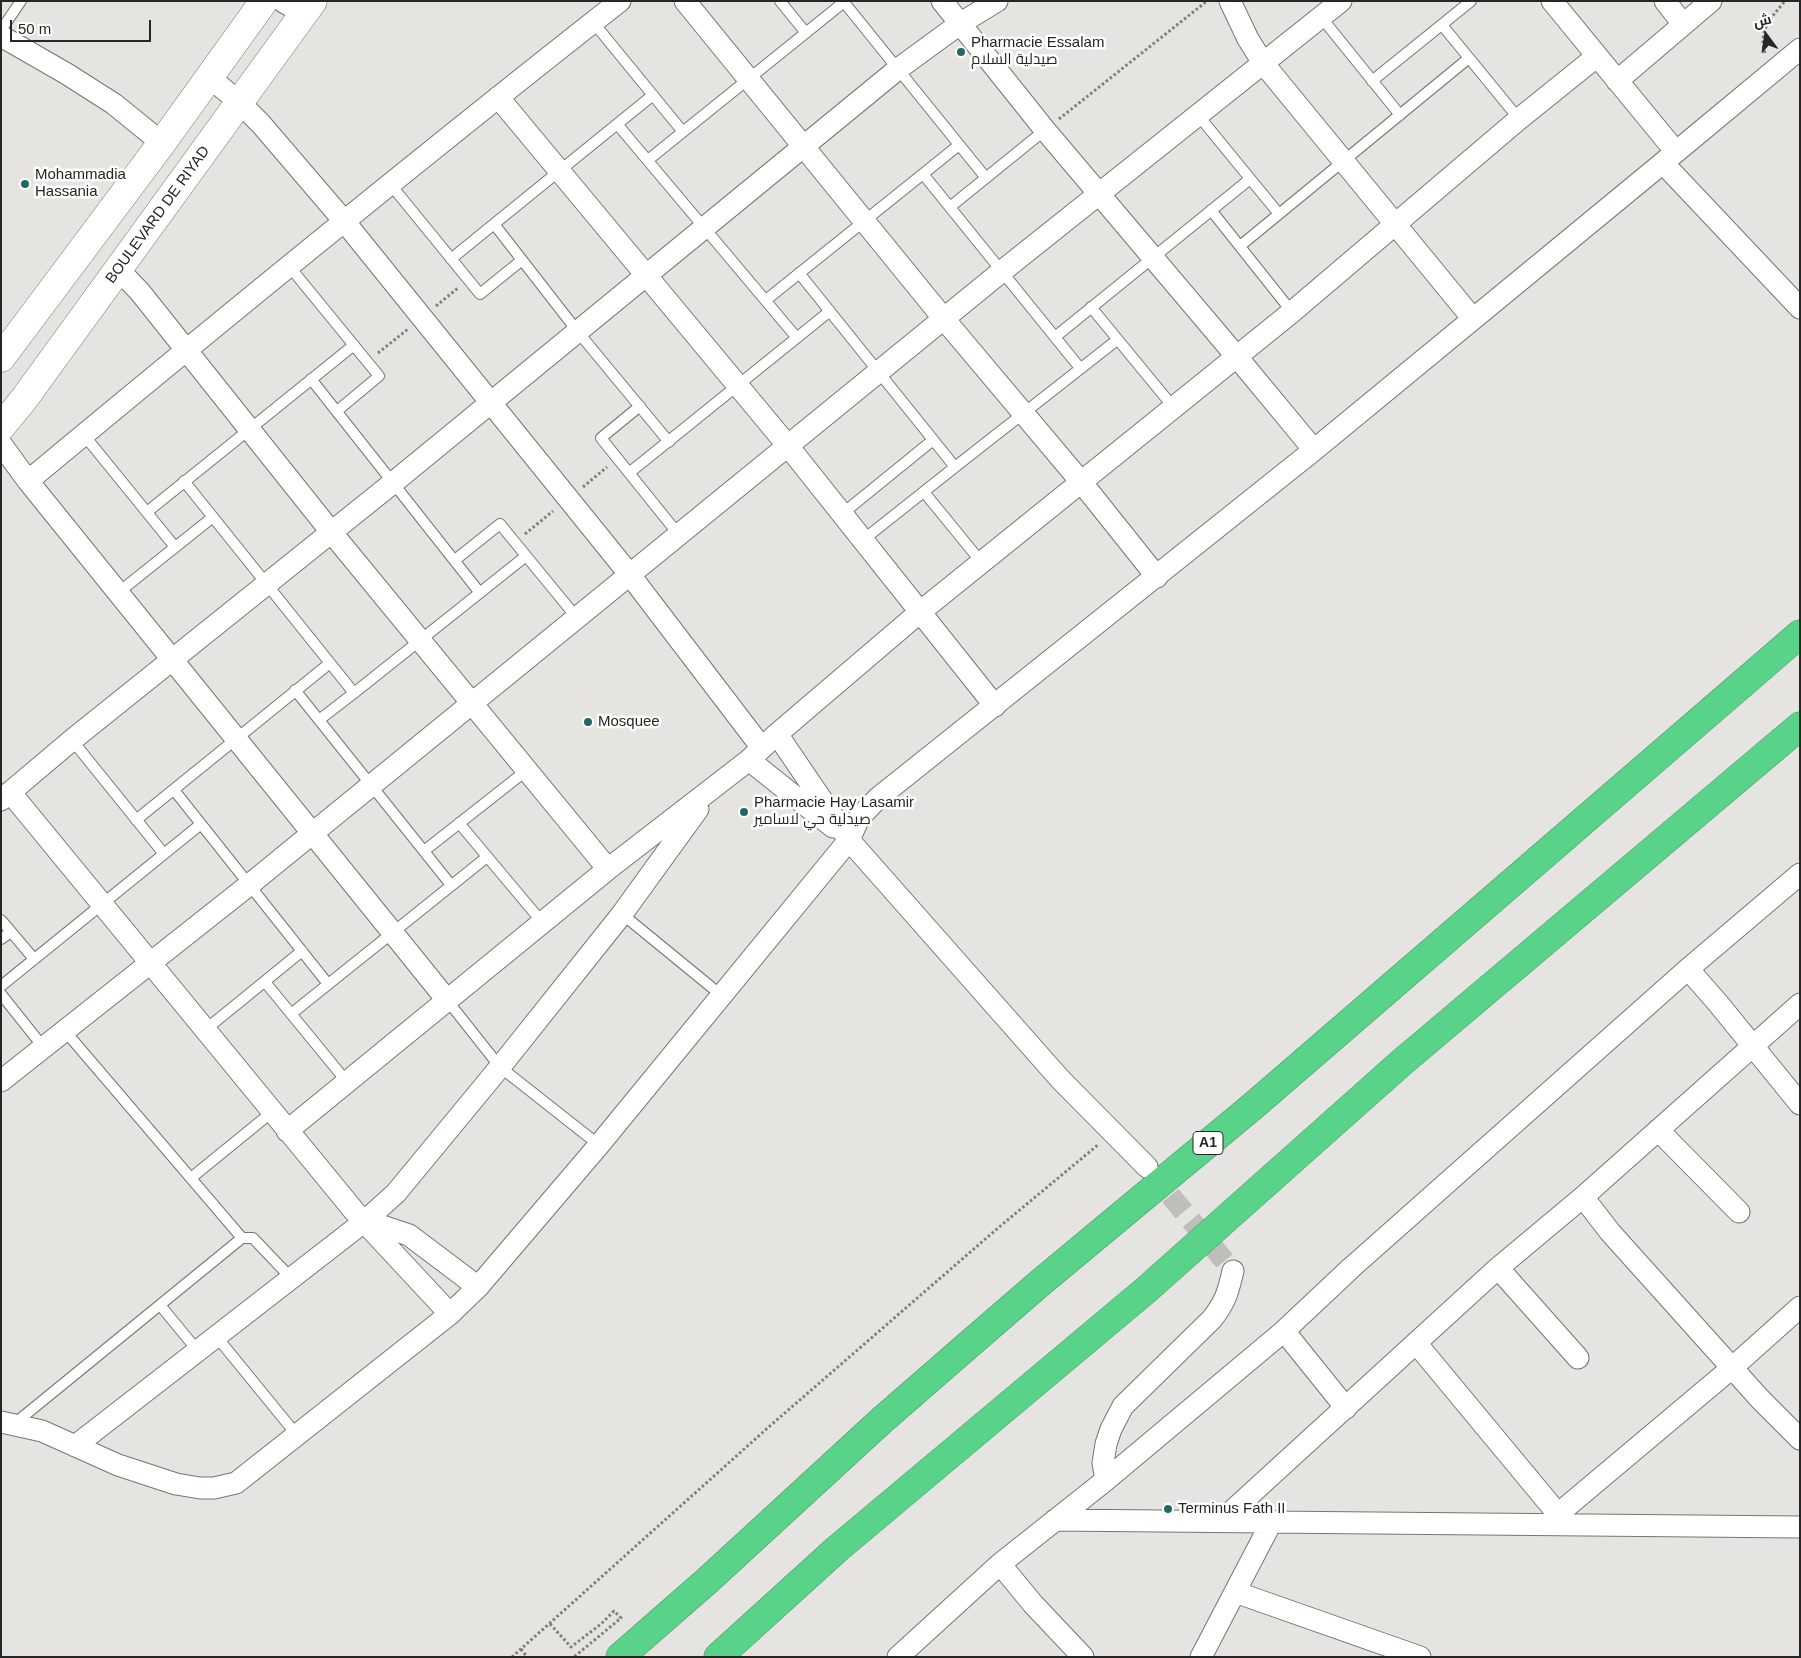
<!DOCTYPE html>
<html>
<head>
<meta charset="utf-8">
<style>
	body { margin:0 }
	#map { position:relative; width:1801px; height:1658px; overflow:hidden; background:#e6e4e0; font-family:Helvetica,Cairo,sans-serif }
	canvas { display:block }
	.frame { position:absolute; inset:0; border:2px solid #262624; pointer-events:none }
	.north { position:absolute; left:1741px; top:10px; width:50px; height:50px; -webkit-text-stroke:4px #fff; paint-order:stroke; rotate:346deg; font-size:14px; font-weight:700; line-height:20px; text-align:center; color:#262624 }
	.north::after { content:''; display:block; margin:auto; width:18px; height:22px; background:#262624; clip-path:polygon(50% 0,100% 100%,50% 72%,0 100%) }
	.scale { position:absolute; left:10px; top:20px; width:141px; height:22px; box-sizing:border-box; border:2px solid #262624; border-top:0; padding-left:6px; font-size:15px; line-height:18px; white-space:nowrap; color:#262624; -webkit-text-stroke:4px #fff; paint-order:stroke }
</style>
</head>
<body>
<div id="map">
<canvas width="1801" height="1658"></canvas>
<div class="frame"></div>
<div class="north">ش</div>
<div class="scale">50 m</div>
</div>
<script>
const g = document.querySelector('canvas').getContext('2d');
g.lineJoin = 'round';
function strokePath(path, color, width, dash) {
  g.strokeStyle = color;
  g.lineWidth = width;
  g.lineCap = dash ? 'butt' : 'round';
  g.setLineDash(dash || []);
  g.stroke(path);
}
function drawText(font, color, halo, rows, align = 'center') {
  g.font = font + ' Helvetica,Cairo,sans-serif';
  g.lineWidth = 5;
  g.setLineDash([]);
  g.textBaseline = 'middle';
  g.strokeStyle = halo;
  g.fillStyle = color;
  for (const [text, x, y, turn = 0] of rows) {
    g.save();
    g.translate(x, y);
    g.rotate((+turn || 0) * Math.PI / 180);
    g.textAlign = isNaN(turn) ? turn : align;
    if (halo) g.strokeText(text, 0, 0);
    g.fillText(text, 0, 0);
    g.restore();
  }
}
strokePath(new Path2D(`
	M1150,1171l83,100`), '#c0beba', 21, [21, 11]);
const service = new Path2D(`
	M780,1l26,32
	M843,1l143,177
	M1321,17l79,98
	M593,22l90,110
	M1442,25l77,94
	M1,30l20,-29
	M1372,81l99,-80
	M653,95l-159,129 84,108 91,110
	M1198,115l81,99
	M617,124l180,214
	M648,160l196,-158
	M923,174l157,194
	M391,185l89,109 42,-34
	M950,207l95,-77
	M1211,210l81,102
	M1240,246l229,-188
	M451,259l43,-35
	M289,266l90,110 -42,35
	M799,273l156,194 162,-127
	M766,300l193,-155
	M1091,307l83,101
	M1055,337l195,-158
	M311,379l169,214
	M640,406l-39,32 78,97
	M84,435l91,112
	M629,473l201,-162
	M184,481l170,212 172,-137
	M924,492l58,71
	M147,512l207,-167
	M842,514l91,-74
	M863,540l92,-73
	M455,560l45,-36 77,94
	M119,592l94,-75
	M295,690l156,195
	M319,720l35,-27
	M72,740l92,114
	M174,790l154,194
	M136,820l194,-157
	M459,823l83,99
	M424,851l103,-81
	M622,914l99,81
	M1,920l33,39
	M1,939l10,-7
	M265,982l82,100
	M1,986l200,-162
	M1,994l43,54
	M447,1000l53,67 99,78
	M291,1014l196,-157
	M205,1030l97,-79
	M65,1031l177,207h11l38,40
	M191,1178l81,-66
	M160,1305l37,45
	M216,1336l80,98
	M14,1424l228,-186`);
const minor = new Path2D(`
	M282,1l22,13
	M685,1l259,318 138,164 75,94
	M942,1l103,129 192,227 77,93
	M1230,1l18,38 15,24 210,256
	M1552,1l124,151
	M1665,1l18,23
	M1,36l66,38 47,30 48,39
	M208,76l31,26 22,22 83,97 286,354 132,173
	M1617,81l94,-80
	M498,97l290,349 207,260
	M1663,163l137,145
	M118,269l22,23 192,241 276,336
	M1,444l27,37 419,519
	M28,481c195,-162 392,-323 592,-480
	M777,734l72,106 211,239 87,88
	M749,760l84,67
	M10,792l345,420 95,102
	M1,800l71,-60 322,-258 504,-413 63,-46 36,-22
	M1688,969l29,33 83,102
	M1,1081l248,-196 752,-613 340,-271
	M1658,1130l81,82
	M287,1131l321,-262 141,-109 28,-26 143,-122 372,-300 227,-193 77,-62
	M1583,1197l27,35 150,167 40,40
	M367,1221l42,14 69,52
	M1498,1268l80,90
	M1284,1331l62,77
	M1416,1343l151,182
	M1,1422l41,9 76,34 58,19 24,4h14l22,-5 214,-169 28,-27 121,-142 250,-305 10,-22 19,-20 436,-348 362,-298 124,-103
	M75,1446l290,-225 31,-28 104,-126 122,-153 76,-105
	M1106,1480l-3,-17 3,-19 5,-15 12,-23 89,-87c14,-18 16,-27 21,-48
	M1558,1514l175,-147 67,-60
	M1055,1520l745,7
	M1220,1522l278,-254 85,-71 217,-193
	M1000,1564l33,40 50,53
	M1235,1592l185,65
	M898,1657l102,-93 106,-84 178,-149 67,-63 337,-299 112,-95
	M1201,1657l71,-136`);
const secondary = new Path2D(`
	M1,358l161,-215 102,-142
	M1,427l23,-28 289,-398`);
const motorway = new Path2D(`
	M620,1657l88,-77 173,-159 85,-74 74,-64 213,-177 547,-472
	M718,1657l119,-108 309,-259 255,-227 399,-337`);
strokePath(service, '#777572', 12);
strokePath(minor, '#777572', 23);
strokePath(secondary, '#777572', 29);
strokePath(motorway, '#489666', 29);
strokePath(new Path2D(`
	M1765,53c-7,-23 6,-35 20,-52
	M1059,119l148,-118
	M436,306l22,-18
	M378,353l30,-24
	M583,487l24,-20
	M525,534l28,-23
	M550,1624l21,23 30,-23 13,-13 7,7 -47,39
	M521,1649l6,8
	M512,1657l259,-232 227,-197 101,-84`), '#7f7e7b', 3, [2.5, 2.5]);
strokePath(service, '#fff', 10);
strokePath(minor, '#fff', 21);
strokePath(secondary, '#fff', 28);
strokePath(motorway, '#5ad38a', 28);
for (const [x, y, r, color] of [
	[961,52,5,"#216a63"],
	[25,184,5,"#216a63"],
	[588,722,5,"#216a63"],
	[744,812,5,"#216a63"],
	[1168,1509,5,"#216a63"]
]) {
  const dot = new Path2D();
  dot.arc(x, y, r, 0, 2 * Math.PI);
  g.fillStyle = color;
  g.fill(dot);
  strokePath(dot, '#fff', 2);
}
for (const [x, y, w] of [
	[1208,1143,30]
]) {
  const box = new Path2D();
  box.roundRect(x - w / 2, y - 11.5, w, 23, 4);
  g.fillStyle = '#fff';
  g.fill(box);
  strokePath(box, '#262624', 1);
}
drawText('bold 14px', '#262624', null, [
	["A1",1208,1143]
]);
drawText('15px', '#262624', '#fff', [
	["Pharmacie Essalam",971,43],
	["صيدلية السلام",971,60],
	["Mohammadia",35,175],
	["Hassania",35,192],
	["Mosquee",598,722],
	["Pharmacie Hay Lasamir",754,803],
	["صيدلية حي لاسامير",754,820],
	["Terminus Fath II",1178,1509]
], 'left');
drawText('15px', '#262624', '#fff', [
	["BOULEVARD DE RIYAD",158,215,-54]
]);
</script>
</body>
</html>
